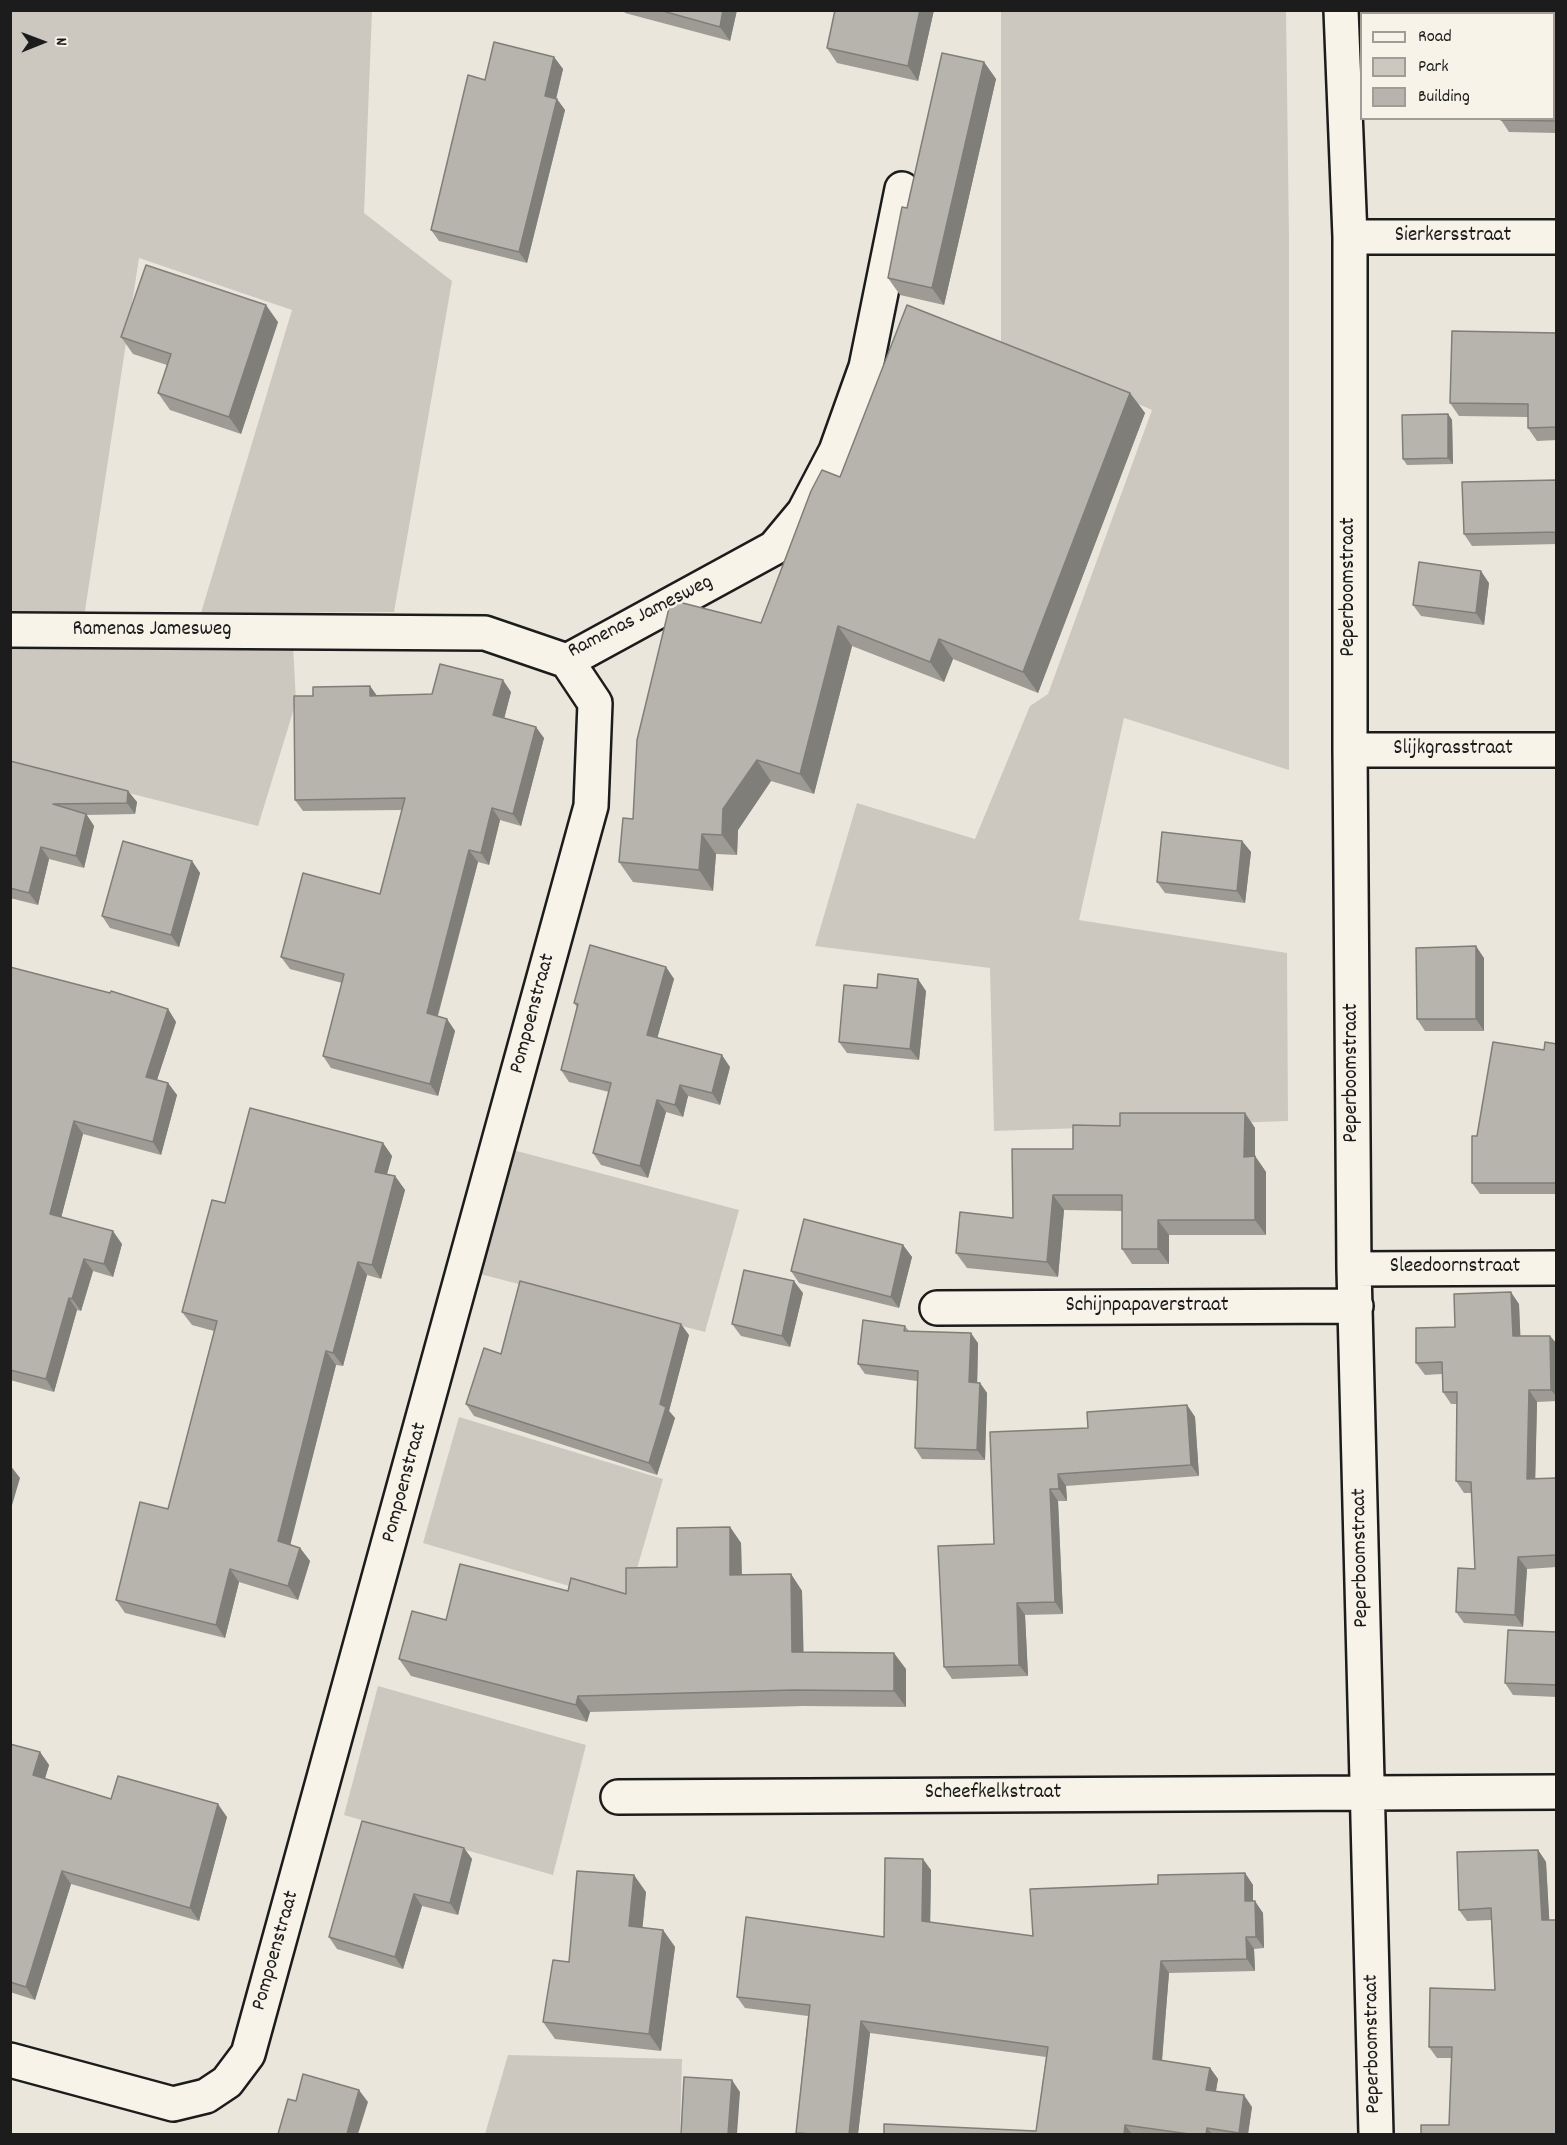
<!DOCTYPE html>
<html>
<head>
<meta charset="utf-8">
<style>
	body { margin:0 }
	#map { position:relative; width:1567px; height:2145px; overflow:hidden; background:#eae6dc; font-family:Dekko,sans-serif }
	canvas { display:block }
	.frame { position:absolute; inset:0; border:12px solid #1c1c1c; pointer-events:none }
	.legend { position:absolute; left:1360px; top:12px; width:195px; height:108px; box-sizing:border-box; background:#f7f3e8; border:2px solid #9f9d96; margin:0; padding:8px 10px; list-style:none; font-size:18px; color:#1c1c1c }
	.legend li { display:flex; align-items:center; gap:12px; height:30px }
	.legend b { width:30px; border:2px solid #9f9d96 }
	.north { position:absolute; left:12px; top:12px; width:60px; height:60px; -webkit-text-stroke:4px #f7f3e8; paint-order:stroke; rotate:89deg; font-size:16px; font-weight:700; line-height:24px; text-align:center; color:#1c1c1c }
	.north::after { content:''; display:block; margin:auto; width:21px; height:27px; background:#1c1c1c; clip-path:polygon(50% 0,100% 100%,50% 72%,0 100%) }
</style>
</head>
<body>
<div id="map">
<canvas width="1567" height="2145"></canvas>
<div class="frame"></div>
<ul class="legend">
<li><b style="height:8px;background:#f7f3e8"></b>Road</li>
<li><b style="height:16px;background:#ccc8c0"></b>Park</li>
<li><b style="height:16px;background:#b6b4ac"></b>Building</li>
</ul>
<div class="north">N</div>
</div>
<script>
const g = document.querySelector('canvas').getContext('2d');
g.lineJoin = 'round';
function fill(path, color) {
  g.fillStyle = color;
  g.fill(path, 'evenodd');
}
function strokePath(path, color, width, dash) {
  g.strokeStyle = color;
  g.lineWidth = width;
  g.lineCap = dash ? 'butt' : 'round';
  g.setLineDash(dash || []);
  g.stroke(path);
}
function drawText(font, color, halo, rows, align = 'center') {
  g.font = font + ' Dekko,sans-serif';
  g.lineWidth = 5;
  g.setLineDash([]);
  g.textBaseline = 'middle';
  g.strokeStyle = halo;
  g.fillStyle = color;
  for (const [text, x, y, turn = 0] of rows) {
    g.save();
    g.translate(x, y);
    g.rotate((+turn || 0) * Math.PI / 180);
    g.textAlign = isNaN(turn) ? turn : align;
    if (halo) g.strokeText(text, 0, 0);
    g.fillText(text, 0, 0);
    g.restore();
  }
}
fill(new Path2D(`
	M11,11h361l-8,202 88,68 -58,331 -193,1 91,-303 -153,-52 -55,359h-73z
	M1001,11h285l3,226v533l-165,-52 -45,202 208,33 1,168 -294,10 -4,-163 -175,-22 42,-143 118,36 55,-133 18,-12 104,-284 -151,-65z
	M10,643l283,1 3,58 -38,124 -247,-63z
	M513,1150l226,60 -34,122 -229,-59z
	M459,1417l204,62 -36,124 -204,-60z
	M378,1686l208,59 -33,130 -209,-60z
	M508,2055l174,4 -2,75h-195z`), '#ccc8c0');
const minor = new Path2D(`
	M1341,10l9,227v513l4,519 22,865
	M1350,237h206
	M10,630l475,3 82,28 207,-113 30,-36 32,-61 30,-84 36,-178
	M1350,750h206
	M1354,1269l202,-1
	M937,1308l419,-2
	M618,1797l938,-5
	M10,2060l163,44 33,-8 21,-14 21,-28 343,-1248 4,-103 -28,-42`);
strokePath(minor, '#1c1c1c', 38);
strokePath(minor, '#f7f3e8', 33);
fill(new Path2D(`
	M623,10h114l-7,31 -105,-28z
	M835,10h99l-16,71 -81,-18 -10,-15z
	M554,57l9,12 -7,29 9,12 -38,153 -88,-22 -8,-11 54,-150z
	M1557,60v73l-48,-1 -8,-12z
	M984,62l12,17 -52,226 -44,-10 -12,-17 19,-70z
	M278,322l-37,112 -71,-24 -12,-17 9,-28 -34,-11 -12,-17z
	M1557,333v107l-20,1 -9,-13v-11l-69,-1 -9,-13z
	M1130,393l15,20 -107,280 -85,-34 -9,23 -92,-36 -38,148 -43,-13 -33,49 -1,25 -21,-1 -3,37 -80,-9 -14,-20 14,-43 128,-196 79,-146z
	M1448,414l4,6 1,44 -46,1 -4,-6z
	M1557,480v64l-85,2 -8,-12z
	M1489,583l-5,42 -63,-9 -8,-11z
	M511,692l-7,26 40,20 -23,88 -21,-6 -11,45 -11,-3 -40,154 9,3 8,12 -17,65 -107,-28 -8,-12 19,-73 -52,-14 -9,-12 99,-63 22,-84 -99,1 -8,-11 18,-104 63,-1z
	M10,761l118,30 9,11 -2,12 -48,1 7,11 -10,42 -35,-9 -11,46 -28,-7z
	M1242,841l9,11 -6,51 -80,-10 -8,-11z
	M192,861l8,12 -21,74 -69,-19 -8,-12z
	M1484,958v73h-59l-8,-12z
	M10,967l158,42 8,13 -19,58 11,3 9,12 -16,60 -78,-21 -22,83 61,27 -9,33 -20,-6 -12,40 -4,-1 -23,82 -44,-12z
	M666,967l8,12 -17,59 73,29 -10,38 -32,-9 -5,21 -17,-5 -18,66 -47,-13 -8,-12 16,-61 -40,-10 -8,-12 16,-63 -3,-4z
	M877,988l49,3 -7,69 -72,-7 -8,-11z
	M1557,1044v150h-77l-8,-11 5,-47 67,-86z
	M1245,1113l10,15v28l11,16v63h-97v29h-37l-10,-15v-38l-58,-1 -6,67 -91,-9 -11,-15 57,-35 60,-69 47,-23z
	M383,1143l9,13 -5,18 8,2 10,14 -24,89 -14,-4 -24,91 -7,-1 -46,179 10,4 10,13 -12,39 -59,-18 -14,56 -100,-25 -9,-13 52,-91 46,-178 -22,-6 -10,-13 43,-109z
	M903,1245l9,12 -13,51 -100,-25 -8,-12z
	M803,1293l-13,54 -49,-11 -9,-12z
	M1519,1304l1,32h30l7,8v57l-20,1 -2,77 22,-1v89l-30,2 -4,58 -59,-4 -8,-11 19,-43 -3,-76h-8l-8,-12 1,-77h-6l-8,-12 -1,-18 -17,1 -9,-12 39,-36z
	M905,1326l4,5 69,12 -1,40h3l7,10 -2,67 -63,-1 -7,-11 2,-67 -52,-7 -7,-10z
	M689,1335l-20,76 6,7 -18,57 -183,-59 -8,-12 35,-50z
	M1187,1405l8,12 4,59 -133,10 1,15h-9l5,113 -38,1 3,61 -76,3 -8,-12 50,-123 94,-116z
	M730,1527l11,16 1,32 49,-1 11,17 1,61 103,17v38l-102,-1 -214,6 -3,10 -176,-46 -12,-17 47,-39 122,-29 58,3 51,-27z
	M1557,1632v65l-44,-2 -8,-12z
	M10,1744l30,8 9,13 -4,14 66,20 116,18 -28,104 -128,-37 -36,116 -25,-8z
	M464,1848l8,11 -14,56 -36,-9 -19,63 -66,-20 -8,-12z
	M1538,1850l8,12 3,58 -97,138h-15l-8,-11 66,-57 -4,-70 -24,1 -8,-11z
	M931,1870l-1,53 103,13 125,-52 87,-11 8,12v16l10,12 1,35 -10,1 1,22 -86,2 -7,88 48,7 8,11 -2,12 36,16 -4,27h-364l152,-3 10,-74 -176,-24 -12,101h-61l-1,-1 12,-117 -63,-8 -8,-11 147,-60z
	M646,1892l-4,36 21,2 12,17 -14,104 -106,-12 -12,-17 26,-60z`), '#9d9b94');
fill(new Path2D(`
	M723,10h14l-7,31 -10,-14z
	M920,10h14l-16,71 -10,-15z
	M554,57l9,12 -9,39 -9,-12z
	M984,62l12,17 -52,226 -12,-17z
	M557,99l8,11 -38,153 -8,-11z
	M266,305l12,17 -37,112 -12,-17z
	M1130,393l15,20 -107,280 -15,-21z
	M1448,414l4,6 1,44 -5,-6z
	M1481,571l8,12 -5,42 -8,-12z
	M838,626l14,20 -38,148 -14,-20z
	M939,639l14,20 -9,23 -14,-20z
	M503,680l8,12 -9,35 -9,-12z
	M370,686l8,11 -8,-1z
	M536,727l8,11 -23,88 -8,-12z
	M757,760l14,21 -33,49 -1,25 -15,-20 1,-26z
	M128,791l9,11 -2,12 -8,-11z
	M492,808l8,12 -11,45 -8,-12z
	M86,814l8,12 -10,42 -8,-12z
	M702,834l14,20 -3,37 -14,-21z
	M1242,841l9,11 -6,51 -8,-12z
	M41,847l8,12 -11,46 -9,-12z
	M469,850l9,12 -43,163 -8,-12z
	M192,861l8,12 -21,74 -8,-12z
	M1476,946l8,12v73l-8,-12z
	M666,967l8,12 -19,67 -8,-11z
	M918,979l8,12 -7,69 -9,-11z
	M168,1009l8,13 -22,67 -8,-12z
	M447,1019l8,12 -17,65 -8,-12z
	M722,1055l8,12 -10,38 -8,-12z
	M168,1083l9,12 -16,60 -8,-13z
	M680,1085l8,11 -5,21 -8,-12z
	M657,1100l9,12 -18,66 -8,-12z
	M1245,1113l10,15v44l-11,-15z
	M74,1121l9,13 -24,92 -9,-12z
	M383,1143l9,13 -8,29 -9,-13z
	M1255,1156l11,16v63l-11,-15z
	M395,1176l10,14 -24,89 -9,-14z
	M1053,1195l11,15 -6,67 -11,-15z
	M1158,1220l11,15v29l-11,-15z
	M113,1231l9,13 -9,33 -9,-13z
	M903,1245l9,12 -13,51 -8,-11z
	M84,1259l9,12 -12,40 -9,-12z
	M358,1262l9,13 -24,91 -10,-13z
	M794,1281l9,12 -13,54 -8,-11z
	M1511,1292l8,12 2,44 -8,-12z
	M69,1298l8,12 -23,82 -8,-13z
	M681,1324l8,11 -20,76 6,7 -18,57 -8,-12 11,-59z
	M971,1333l7,10 -1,49 -8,-10z
	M1550,1336l7,8v53l-6,-7z
	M326,1351l10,14 -48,189 -10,-13z
	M980,1383l7,10 -2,67 -8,-10z
	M1529,1390l8,12 -2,89 -8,-12z
	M1187,1405l8,12 4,59 -8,-11z
	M10,1465l10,13 -10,34z
	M1058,1474l8,12 1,15 -8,-12z
	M1050,1489l8,12 5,113 -8,-12z
	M730,1527l11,16 1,49 -12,-17z
	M300,1548l10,13 -12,39 -10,-14z
	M1518,1557l9,12 -4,58 -8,-12z
	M230,1569l9,13 -14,56 -9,-13z
	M791,1574l11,17 2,77 -12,-16z
	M1017,1603l8,12 3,61 -9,-11z
	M894,1653l12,16v38l-12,-16z
	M578,1696l12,16 -3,10 -11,-17z
	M40,1752l9,13 -7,23 -9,-13z
	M218,1804l9,13 -28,104 -9,-13z
	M464,1848l8,11 -14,56 -8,-12z
	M1538,1850l8,12 4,70 -8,-12z
	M923,1859l8,11 -1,63 -8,-12z
	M62,1871l9,13 -36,116 -9,-13z
	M1245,1873l8,12v28l-8,-12z
	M634,1875l12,17 -5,51 -12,-17z
	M414,1894l8,12 -19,63 -8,-12z
	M1255,1901l8,12 1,35 -8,-11z
	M663,1930l12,17 -14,104 -12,-17z
	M1246,1937l8,12 1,22 -8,-12z
	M1161,1961l8,12 -8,98 -8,-12z
	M861,2021l9,12 -12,101h-9z
	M1210,2068l8,11 -4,22 -8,-11z
	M732,2080l8,12 -3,42h-9z
	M359,2090l9,12 -10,32h-11z
	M1244,2095l8,12 -4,27h-8l-1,-1z
	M1125,2125l7,9h-8z
	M1207,2128l5,6h-6z`), '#7f7e78');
const building = new Path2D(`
	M659,10h64l-3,17z
	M835,10h85l-12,56 -81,-18z
	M494,42l60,15 -9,39 12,3 -38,153 -88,-22 37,-155 17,5z
	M942,53l42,9 -52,226 -44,-10 14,-71 5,1z
	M1554,60h3v61l-56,-1v-2h53z
	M146,265l120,40 -37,112 -71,-24 13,-39 -50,-17z
	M907,305l223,88 -107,279 -84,-33 -9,23 -92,-36 -38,148 -43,-14 -34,49 -1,26 -20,-1 -3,36 -80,-8 4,-44 10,1 4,-79 34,-140 90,23 50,-132 11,-21 18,7z
	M1452,331l105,2v94l-29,1v-24l-78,-1z
	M1448,414v44l-45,1 -1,-44z
	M1557,480v52l-93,2 -2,-52z
	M1419,562l62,9 -5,42 -63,-8z
	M440,664l63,16 -10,35 43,12 -23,87 -21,-6 -11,45 -12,-3 -42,163 20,6 -17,65 -107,-28 21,-82 -63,-17 22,-84 77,21 25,-96 -110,2 -1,-104h19v-9l57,-1v10l62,-2z
	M10,761l118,30 -1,12 -74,1 33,10 -10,42 -35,-9 -12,46 -19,-5z
	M1162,832l80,9 -5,50 -80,-9z
	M123,841l69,20 -21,74 -69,-19z
	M590,945l76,22 -19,68 75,20 -10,38 -32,-8 -5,20 -18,-5 -17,66 -47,-13 18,-70 -50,-13 17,-66 -4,-1z
	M1476,946v73h-59l-1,-71z
	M10,967l100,26 1,-2 57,18 -22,68 22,6 -15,59 -79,-21 -24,93 63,17 -9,33 -20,-5 -12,40 -3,-1 -23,81 -36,-9z
	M878,974l40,5 -8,70 -71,-7 5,-57 33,3z
	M1493,1042l51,8 1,-8 12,2v139h-85v-47h5z
	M250,1108l133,35 -8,29 20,4 -23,89 -14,-3 -25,91 -7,-2 -48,190 22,7 -12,38 -58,-17 -14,56 -100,-25 24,-98 28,7 49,-188 -35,-9 30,-112 13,3z
	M1120,1113h125l-1,44 11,-1v64h-97v29h-36v-54h-69l-6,67 -91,-9 4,-41 53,6 -1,-69h61v-24l47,1z
	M804,1219l99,26 -12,52 -100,-26z
	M744,1270l50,11 -12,55 -50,-12z
	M520,1281l161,43 -21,80 6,3 -17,56 -183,-59 18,-56 17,6z
	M1511,1292l2,44h37l1,54h-22l-2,89 30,-1v77l-39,2 -3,58 -59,-3 2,-44 17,1 -4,-87 -15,-1 1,-89h-14l-1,-30 -26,1v-35l39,-1 -1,-33z
	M863,1320l42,6 -1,5 67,2 -2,49 11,1 -3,67 -62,-2 3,-77 -60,-7z
	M1187,1405l4,60 -133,9 1,15h-9l5,113 -38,1 2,62 -75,2 -6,-121 56,-2 -4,-112 98,-4 -1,-16z
	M730,1527v48l61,-1 1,78 102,1v38l-101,-1 -215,6 -2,9 -177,-46 13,-48 34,9 14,-56 108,27 3,-13 55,16v-26l51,-1v-39z
	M1508,1630l49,2v53l-52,-2z
	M10,1744l30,8 -7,23 78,24 7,-23 100,28 -28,104 -128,-37 -36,116 -16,-5z
	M362,1821l102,27 -14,55 -36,-9 -19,63 -66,-20z
	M1538,1850l4,70h15v214h-136v-9h28l3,-78h-23l1,-59 65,2 -4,-82 -32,2 -2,-58z
	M885,1858l38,1 -1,62 111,15 -3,-47 128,-5v-9l87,-2v28h10l1,36h-10l1,22 -86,2 -8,98 57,9 -4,22 38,5 -5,38 -32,-5 -1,6h-17l-64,-9 -1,9h-240v-10l152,7 12,-84 -187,-26 -12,113h-37l-16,-1 14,-128 -73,-8 9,-80 138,20z
	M577,1871l57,4 -5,51 34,4 -14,104 -106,-12 10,-62 16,2z
	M303,2074l56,16 -12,44h-69l10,-35 8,2z
	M684,2077l48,3 -4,54h-47z`);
fill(building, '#b6b4ac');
strokePath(building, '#7f7e78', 1.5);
drawText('21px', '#1c1c1c', '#f7f3e8', [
	["Sierkersstraat",1453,237],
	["Peperboomstraat",1350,587,-90],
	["Ramenas Jamesweg",641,618,-27],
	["Ramenas Jamesweg",152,631],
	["Slijkgrasstraat",1453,750],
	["Pompoenstraat",534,1014,-75],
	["Peperboomstraat",1353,1073,-90],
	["Sleedoornstraat",1455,1268],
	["Schijnpapaverstraat",1147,1307],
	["Pompoenstraat",406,1483,-75],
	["Peperboomstraat",1362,1558,-91],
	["Scheefkelkstraat",993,1794],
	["Pompoenstraat",277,1951,-74],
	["Peperboomstraat",1374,2044,-91]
]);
</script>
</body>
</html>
